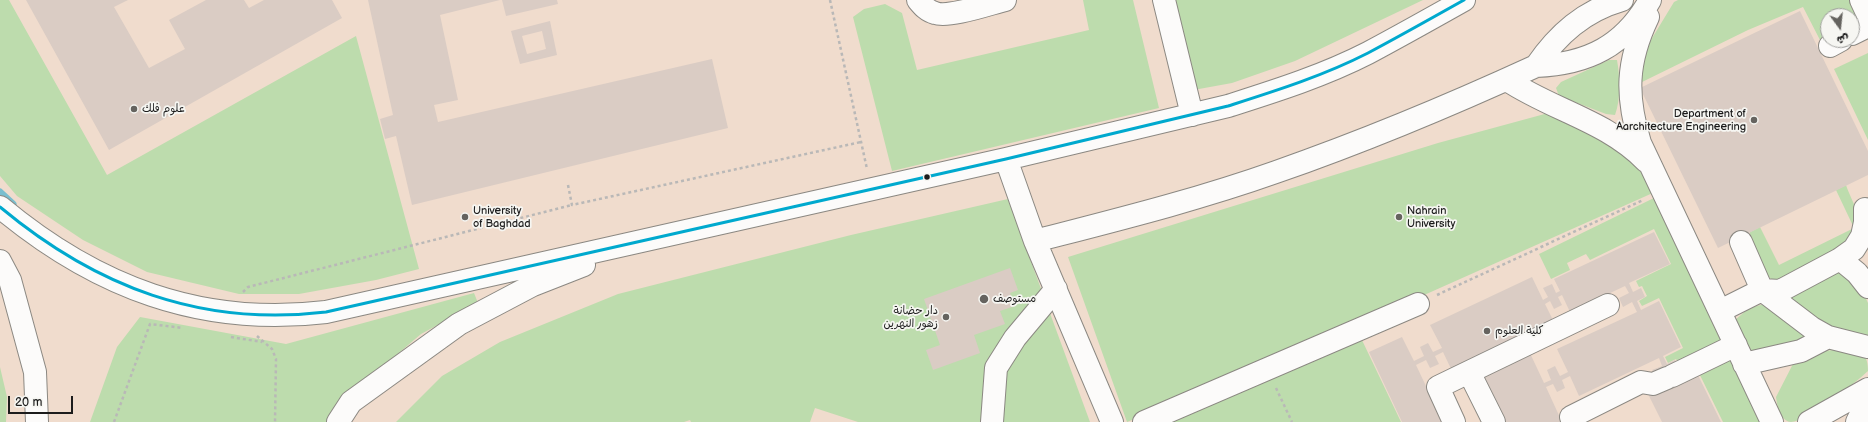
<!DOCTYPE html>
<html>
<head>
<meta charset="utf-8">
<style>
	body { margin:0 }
	#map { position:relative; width:1868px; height:422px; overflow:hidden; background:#ece7dc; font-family:"Balsamiq Sans","Playpen Sans Arabic",sans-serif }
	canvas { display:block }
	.north { position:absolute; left:1820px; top:8px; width:40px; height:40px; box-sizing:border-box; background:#f6f6f2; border:1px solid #9f9f9c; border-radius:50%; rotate:165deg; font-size:11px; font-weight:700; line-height:16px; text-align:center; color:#1c1c1c }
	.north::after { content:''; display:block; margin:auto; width:14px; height:18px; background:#65635f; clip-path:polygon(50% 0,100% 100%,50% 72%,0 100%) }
	.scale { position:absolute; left:8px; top:396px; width:65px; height:18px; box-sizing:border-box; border:2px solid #1c1c1c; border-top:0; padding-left:5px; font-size:12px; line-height:14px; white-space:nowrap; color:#1c1c1c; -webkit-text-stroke:3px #f6f6f2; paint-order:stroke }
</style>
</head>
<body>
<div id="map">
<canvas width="1868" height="422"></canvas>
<div class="north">ش</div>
<div class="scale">20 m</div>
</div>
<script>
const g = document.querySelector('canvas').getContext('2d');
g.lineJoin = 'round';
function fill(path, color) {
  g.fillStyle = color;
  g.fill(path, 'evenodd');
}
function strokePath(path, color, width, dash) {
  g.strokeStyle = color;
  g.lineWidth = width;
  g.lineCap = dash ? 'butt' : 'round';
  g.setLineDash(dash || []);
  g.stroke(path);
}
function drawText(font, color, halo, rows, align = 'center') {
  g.font = font + ' "Balsamiq Sans","Playpen Sans Arabic",sans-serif';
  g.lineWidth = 3.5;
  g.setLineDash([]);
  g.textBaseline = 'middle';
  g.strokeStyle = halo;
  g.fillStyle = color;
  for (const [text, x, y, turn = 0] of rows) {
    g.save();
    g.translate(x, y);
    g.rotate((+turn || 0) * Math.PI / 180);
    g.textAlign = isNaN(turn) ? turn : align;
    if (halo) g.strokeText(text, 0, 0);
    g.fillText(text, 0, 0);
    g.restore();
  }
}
fill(new Path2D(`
	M0,0h1868v422h-1868zM1828,16h24v24h-24z`), '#f0dccd');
fill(new Path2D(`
	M0,0h9l98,175 249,-139 63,233 -43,11 -77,14h-60l-92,-22 -64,-32 -66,-44 -17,-20z
	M1083,0h50l26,108 -267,63 -39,-154 11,-8 21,-5 17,9 15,57 172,-40z
	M1168,0h255l-128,61 -63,22 -44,8z
	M1678,0h176l9,19 -11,5v-8h-24v21l-8,3 -17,-33 -55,23 -108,53v-25l34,-56z
	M1868,53v87l-34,-71z
	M1609,60h8c3,17 4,39 -2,55l-9,-1 -47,-18 -3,-8 5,-6z
	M1552,112l17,5 67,44 19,31 -372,166 -156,64 -59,-165 370,-114z
	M1846,185c5,15 19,36 11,50 -23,21 -50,42 -81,48 -16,-12 -28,-31 -26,-51l10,-5 19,38 75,-37 -18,-38z
	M1656,197l110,225h-43l-27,-55 -14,2 -6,-10 -8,4 -3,-6 18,-9 -24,-50 -17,8 -3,-5 8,-5 -5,-10 -3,1 -3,-6 35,-17 -17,-35 -64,31 -4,-6 -19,9 3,7 -19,9 -12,-25z
	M1008,199l82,223h-232l-43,-14 -5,14h-119l-1,-2 -6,2h-288l46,-46 58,-34 118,-48 233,-59z
	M1840,268l20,18 8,17v39l-53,-19 -23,-19 -1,-7z
	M474,293l4,10 -57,31 -83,71 -11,17h-237l27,-75 23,-30 146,27z
	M1768,303l39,33 -3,5 -52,15 -17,-36 14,-12z
	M1361,338l40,84h-247z
	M1847,349c15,5 21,5 21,22 -13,12 -61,51 -77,51 -11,-1 -14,-17 -15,-25l18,-35 28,-11z
	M0,367l7,30 -1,25h-6z`), '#bddcad');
strokePath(new Path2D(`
	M0,192l13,12`), '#7abece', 7);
fill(new Path2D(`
	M26,0h102l-14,7 35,61 36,-19 -16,-29 37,-20h38l5,8 15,-8h68l10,18 -233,132z
	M368,0h132l-60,15 18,85 -24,5 4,17 274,-63 16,69 -316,77 -16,-69 -11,3 -5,-20 13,-4z
	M502,0h55l1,4 -52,12z
	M1800,11l68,140v24l-150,73 -78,-160z
	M550,21l7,34 -37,9 -9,-33zM542,31l4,18 -19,5 -5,-18z
	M1654,232l16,32 -41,19 4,9 8,-4 4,9 -8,4 4,9 18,-9 22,46 -18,9 4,8 8,-4 4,9h16l26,53h-59l-15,-30 10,-13 -5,-9 10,-4 -3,-8 -80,38 -9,-20 -8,4 3,8 -8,4 -4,-8 -7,3 16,35h-59l-23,-48 49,-23 15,32 7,-3 -4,-10 8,-4 5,10 8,-4 -11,-23 80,-37 -5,-10 -9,5 -4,-9 10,-5 -4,-7 -55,26 -8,-17 -4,2 4,8 -8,4 -4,-8 -5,3 10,20 -102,49 -10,-21 -8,4 4,8 -9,4 -4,-8 -10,5 27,57h-41l-33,-70 33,-15 12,24 10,-5 -4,-9 8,-4 5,9 9,-4 -12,-23 102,-48 11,23 5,-3 -5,-9 9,-4 4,9 4,-2 -6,-12z
	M1010,268l8,22 -8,3 5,13 -15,5 5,13 -31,11 6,18 -47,17 -7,-20 14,-5 -16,-46z`), '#daccc4');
const minor = new Path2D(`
	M918,0c5,6 9,11 17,13 14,5 54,-9 70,-13
	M1164,0l28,115
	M1861,0l7,15
	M1648,17c-22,46 -22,79 -8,126l132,279
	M1852,34l16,-8
	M1830,46l11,-6
	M1536,66c22,-32 48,-55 86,-66
	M1507,80c45,30 100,41 139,81
	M1006,159l29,82 77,181
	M0,207c96,80 201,120 326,105l680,-153 222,-53c47,-15 95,-30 140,-53 32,-17 64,-35 96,-53
	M1035,241c81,-21 162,-41 241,-69 89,-31 175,-67 260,-106 52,-2 88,-20 114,-66
	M1741,242l21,48 50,38 16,9 40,10
	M1840,259l17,14 11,14
	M0,261l10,19 25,92 2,50
	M1720,311l42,-21 18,1 60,-32 14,-10 8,-13 3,-14v-13
	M1744,364l57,-13 27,-14
	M1672,376l64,-31
	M338,422l13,-20 108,-78 74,-39 51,-20
	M992,422l4,-54 19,-30 41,-49
	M1144,422l274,-118
	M1454,422l-16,-35 31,-15
	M1494,422l-25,-50 139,-67
	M1573,422l-2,-5 70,-35 12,2 14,-6
	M1809,422l59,-33
	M1857,422l11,-22`);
strokePath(minor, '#8b8882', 24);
strokePath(new Path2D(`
	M830,0l37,169
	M568,185l4,20 289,-63
	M243,292l5,-5 324,-82
	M1437,295l206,-95
	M257,336l15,13 4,10 -1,63
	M231,337l31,5
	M1276,388l16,34
	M114,422l36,-98 33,4`), '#b9b8b7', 2.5, [3, 3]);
strokePath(minor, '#fcfbfa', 22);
strokePath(new Path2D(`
	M0,207c96,80 201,120 326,105l680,-153 222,-53c47,-15 95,-30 140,-53 32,-17 64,-35 96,-53`), '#00a9ce', 3);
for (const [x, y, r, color] of [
	[134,109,4,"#65635f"],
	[1754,120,4,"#65635f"],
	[927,177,3.5,"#1c1c1c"],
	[465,217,4,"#65635f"],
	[1399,217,4,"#65635f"],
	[984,299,5,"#65635f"],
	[946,317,4,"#65635f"],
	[1487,331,4,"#65635f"]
]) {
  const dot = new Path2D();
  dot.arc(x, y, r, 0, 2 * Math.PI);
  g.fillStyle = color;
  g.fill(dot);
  strokePath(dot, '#f6f6f2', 1.5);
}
drawText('11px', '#1c1c1c', '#f6f6f2', [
	["علوم فلك",142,109],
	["Department of",1746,114,"right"],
	["Aarchitecture Engineering",1746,127,"right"],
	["University",473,211],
	["of Baghdad",473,224],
	["Nahrain",1407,211],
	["University",1407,224],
	["مستوصف",993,299],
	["دار حضانة",938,311,"right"],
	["زهور النهرين",938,324,"right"],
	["كلية العلوم",1495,331]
], 'left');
</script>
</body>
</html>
